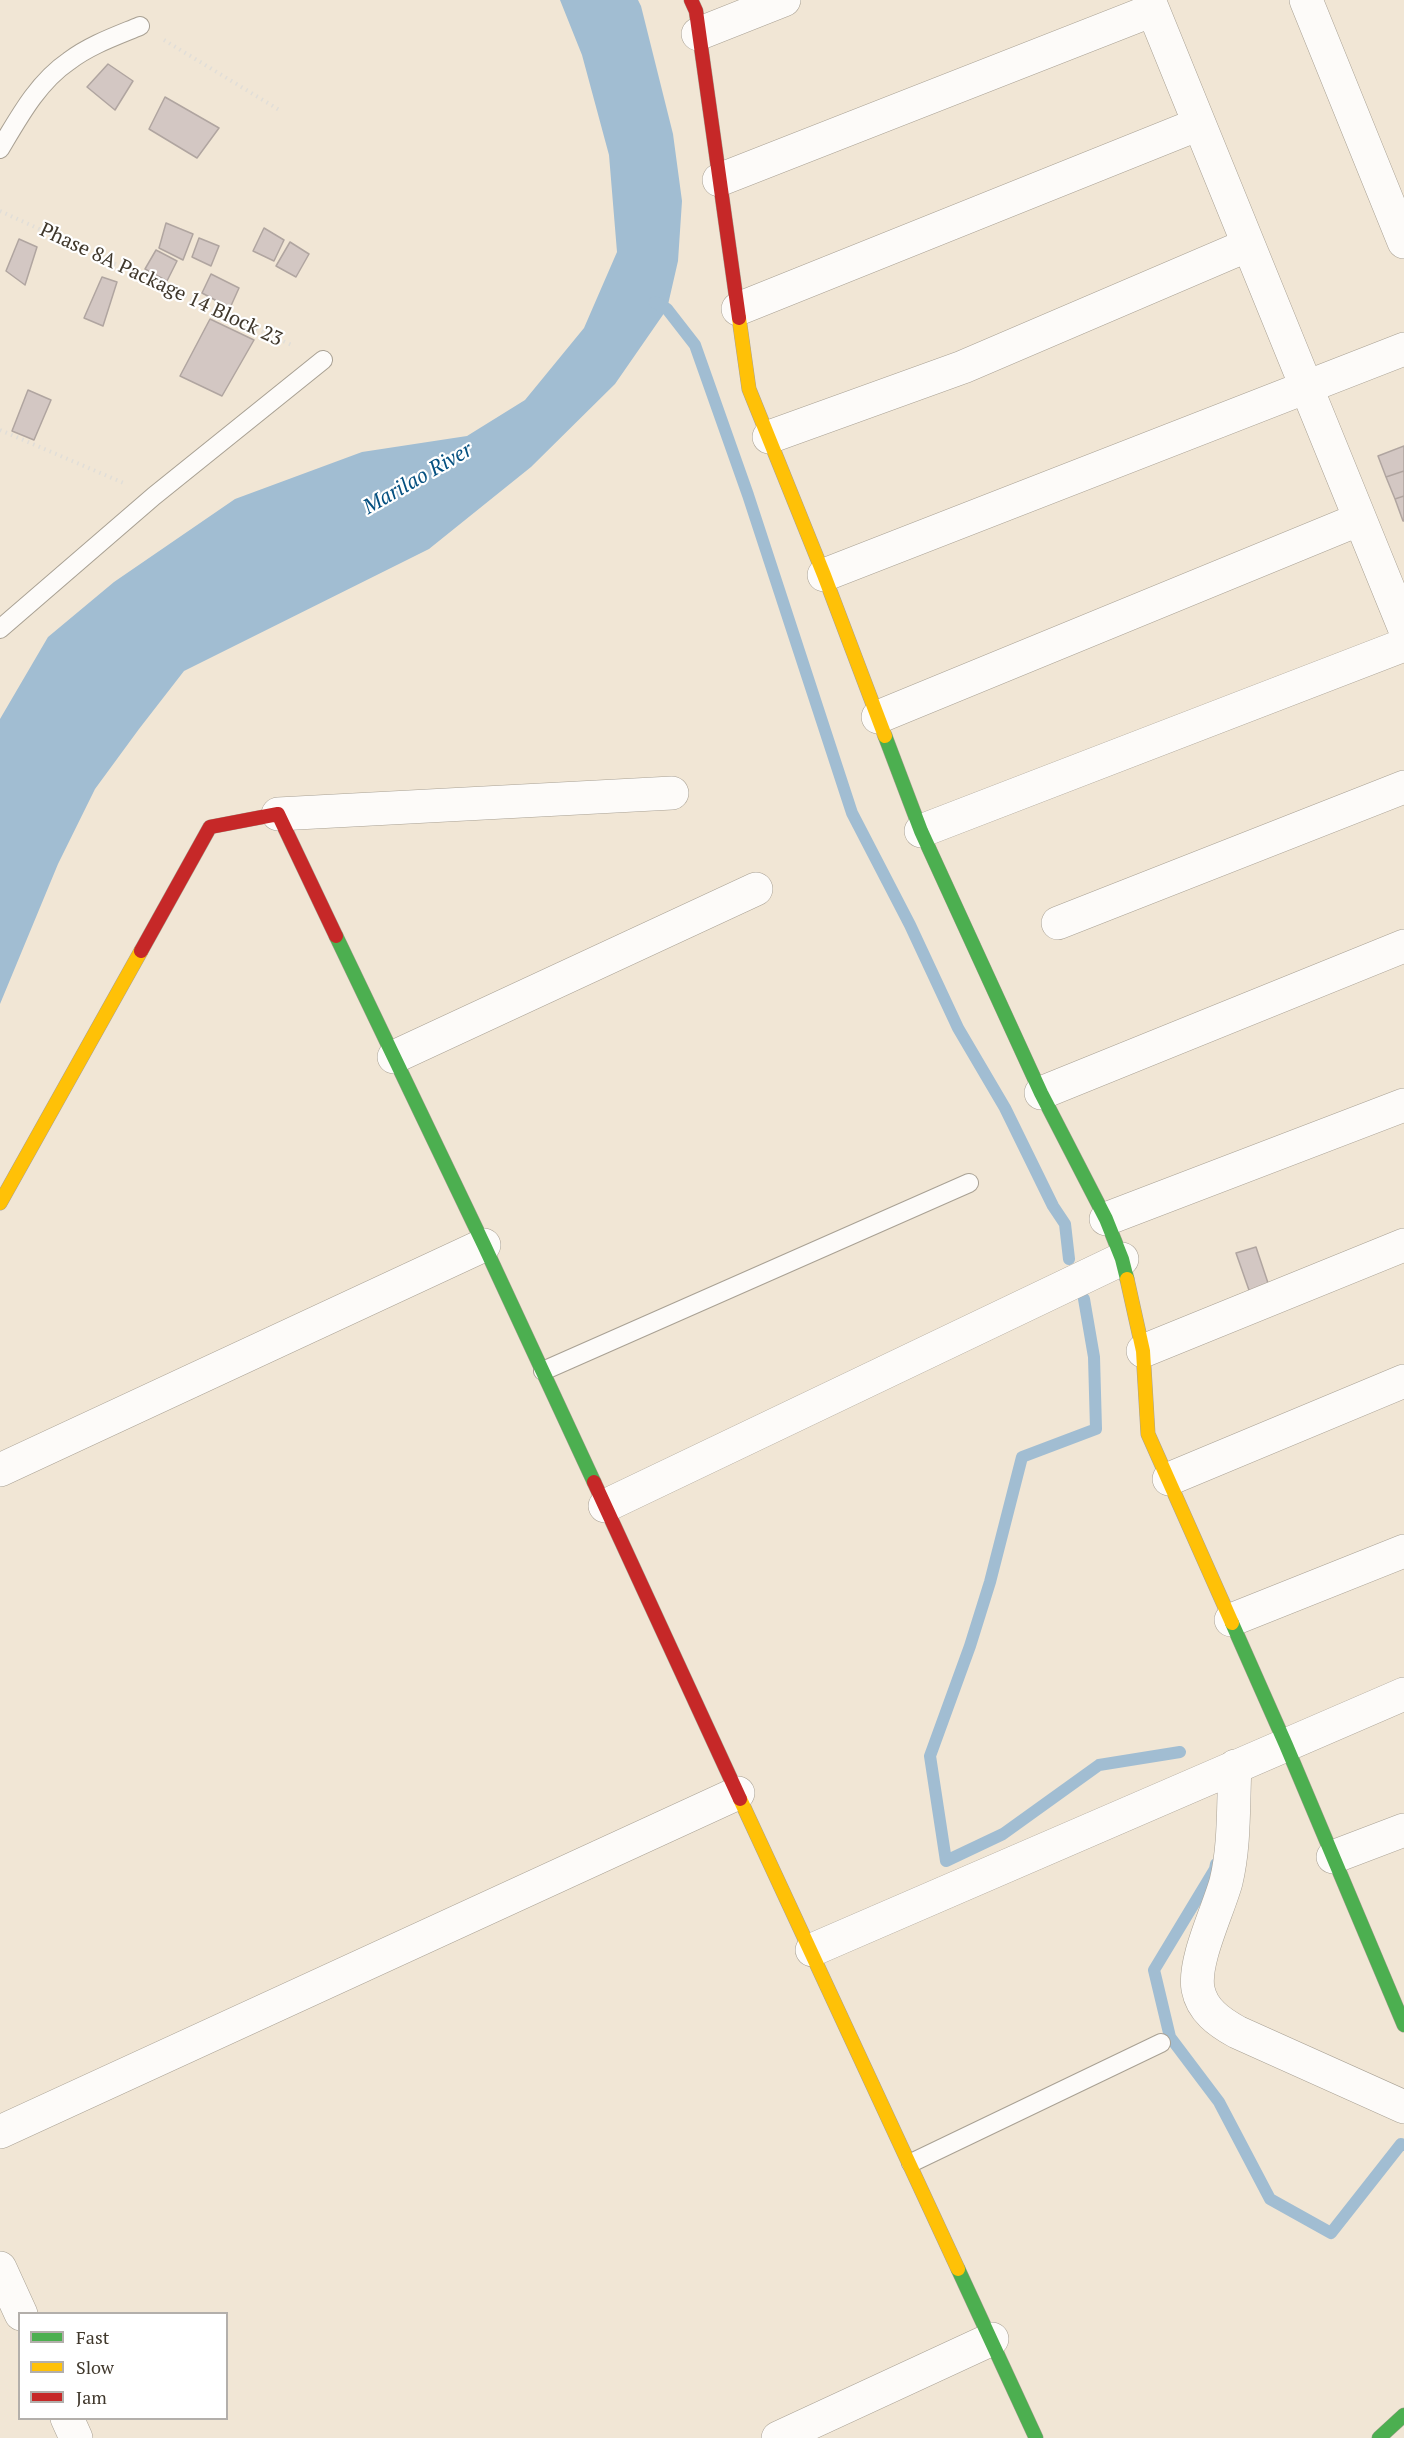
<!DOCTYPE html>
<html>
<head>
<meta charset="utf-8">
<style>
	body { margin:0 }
	#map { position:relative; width:1404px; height:2438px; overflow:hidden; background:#f1e6d5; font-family:"PT Serif",serif }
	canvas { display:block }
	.legend { position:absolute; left:18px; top:2312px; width:210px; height:108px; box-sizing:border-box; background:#fff; border:2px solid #b3afab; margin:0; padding:8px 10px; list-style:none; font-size:18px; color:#40382c }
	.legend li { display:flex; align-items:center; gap:12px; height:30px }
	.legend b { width:30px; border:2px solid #b3afab }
</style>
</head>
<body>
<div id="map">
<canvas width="1404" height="2438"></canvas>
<ul class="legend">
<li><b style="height:8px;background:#4caf50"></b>Fast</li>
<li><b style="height:8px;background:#ffc107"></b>Slow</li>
<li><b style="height:8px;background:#c62828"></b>Jam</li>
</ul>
</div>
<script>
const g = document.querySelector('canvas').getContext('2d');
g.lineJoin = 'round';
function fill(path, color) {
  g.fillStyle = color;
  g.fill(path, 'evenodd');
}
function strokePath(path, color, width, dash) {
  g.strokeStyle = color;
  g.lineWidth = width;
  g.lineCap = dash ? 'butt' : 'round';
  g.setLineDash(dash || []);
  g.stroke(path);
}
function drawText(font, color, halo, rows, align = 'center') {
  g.font = font + ' "PT Serif",serif';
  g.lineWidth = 4.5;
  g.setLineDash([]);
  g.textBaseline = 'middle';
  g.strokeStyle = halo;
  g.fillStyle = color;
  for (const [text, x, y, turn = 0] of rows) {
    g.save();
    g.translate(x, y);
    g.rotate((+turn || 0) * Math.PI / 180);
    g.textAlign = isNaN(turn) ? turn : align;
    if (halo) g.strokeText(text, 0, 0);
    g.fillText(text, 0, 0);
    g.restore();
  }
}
fill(new Path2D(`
	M560,0h78l3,6 32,128 9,67 -4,60 -11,48 -52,75 -84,83 -102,82 -245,122 -45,58 -44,60 -37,75 -58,140v-285l48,-82 66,-55 121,-83 127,-47 105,-16 58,-36 59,-72 33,-76 -8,-97 -27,-100z`), '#a1bdd2');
strokePath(new Path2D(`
	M655,302l12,7 28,36 53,150 104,318 58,112 48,103 47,80 48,98 12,18 4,35
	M1084,1299l10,58 2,72 -74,28 -32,125 -20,64 -40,110 16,105 57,-27 96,-69 81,-13
	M1216,1864l-1,5 -61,101 16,67 49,65 51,97 61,34 70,-89 3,1`), '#a1bdd2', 12);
const building = new Path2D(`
	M108,64l25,17 -18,29 -28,-23z
	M165,97l54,31 -22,30 -48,-29z
	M166,223l27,11 -10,26 -24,-12z
	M264,228l20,12 -10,21 -21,-10z
	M199,238l20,8 -8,20 -19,-9z
	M19,239l18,8 -12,38 -19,-14z
	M290,242l19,12 -13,23 -20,-11z
	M156,250l21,11 -10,20 -22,-12z
	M211,274l28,14 -9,20 -28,-15z
	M102,277l15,5 -14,44 -19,-8z
	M210,319l44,21 -32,56 -42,-20z
	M28,390l23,10 -17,40 -22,-9z
	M1404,446v25l-18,6 -8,-21z
	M1404,471v25l-9,3 -9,-22z
	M1404,496v25h-1l-8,-22z
	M1256,1247l13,39 -19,7 -14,-40z`);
fill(building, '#d3c7c3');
strokePath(building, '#b0a5a0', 1.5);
const lane = new Path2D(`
	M0,149c19,-32 38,-67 69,-88 21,-16 47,-25 71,-35
	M0,629l154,-133 169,-136
	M543,1371l426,-188
	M911,2163l250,-120`);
const street = new Path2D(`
	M1149,0l255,627
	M1306,0l98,242
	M698,34l86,-34
	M719,180l434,-170
	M738,309l461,-185
	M769,437l194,-70 285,-122
	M824,575l580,-226
	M878,717l482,-198
	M278,814l394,-21
	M921,831l483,-186
	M1058,923l346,-136
	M394,1057l362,-168
	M1041,1093l363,-147
	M1106,1219l298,-114
	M1143,1351l261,-106
	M0,1470l484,-225
	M1169,1479l235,-98
	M605,1506l517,-247
	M1231,1620l173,-69
	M1235,1766c-2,38 0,79 -9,116 -8,29 -33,79 -28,107 4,21 21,33 39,43l167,75
	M1333,1857l71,-27
	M812,1950l592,-256
	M0,2132l738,-339
	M0,2268l21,46
	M67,2418l9,20
	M778,2438l214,-99`);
const fast = new Path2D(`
	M885,736l36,95 120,262 65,126 16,40 5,20
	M336,936l148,309 110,237
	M1232,1623l54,122 118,280
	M958,2269l78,169
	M1379,2438l25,-23`);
const slow = new Path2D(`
	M739,318l10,71 75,186 61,161
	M0,1203l141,-252
	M1127,1279l16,72 5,83 84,189
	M740,1799l218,470`);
const jam = new Path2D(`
	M691,0l5,11 43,307
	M141,951l69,-124 68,-13 58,122
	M594,1482l146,317`);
strokePath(lane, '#a8a093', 20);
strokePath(street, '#a8a093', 34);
strokePath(fast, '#a8a093', 15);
strokePath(slow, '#a8a093', 15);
strokePath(jam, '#a8a093', 15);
strokePath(new Path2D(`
	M164,40l117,71
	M0,211l294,135
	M0,430l126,54`), '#e1ded8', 4, [1.5, 4.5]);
strokePath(lane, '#fdfbf9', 18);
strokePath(street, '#fdfbf9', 33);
strokePath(fast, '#4caf50', 14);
strokePath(slow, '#ffc107', 14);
strokePath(jam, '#c62828', 14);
drawText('20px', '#40382c', '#fff', [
	["Phase 8A Package 14 Block 23",161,285,25]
]);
drawText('italic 21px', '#055080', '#fff', [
	["Marilao River",418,479,-30]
]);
</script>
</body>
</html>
